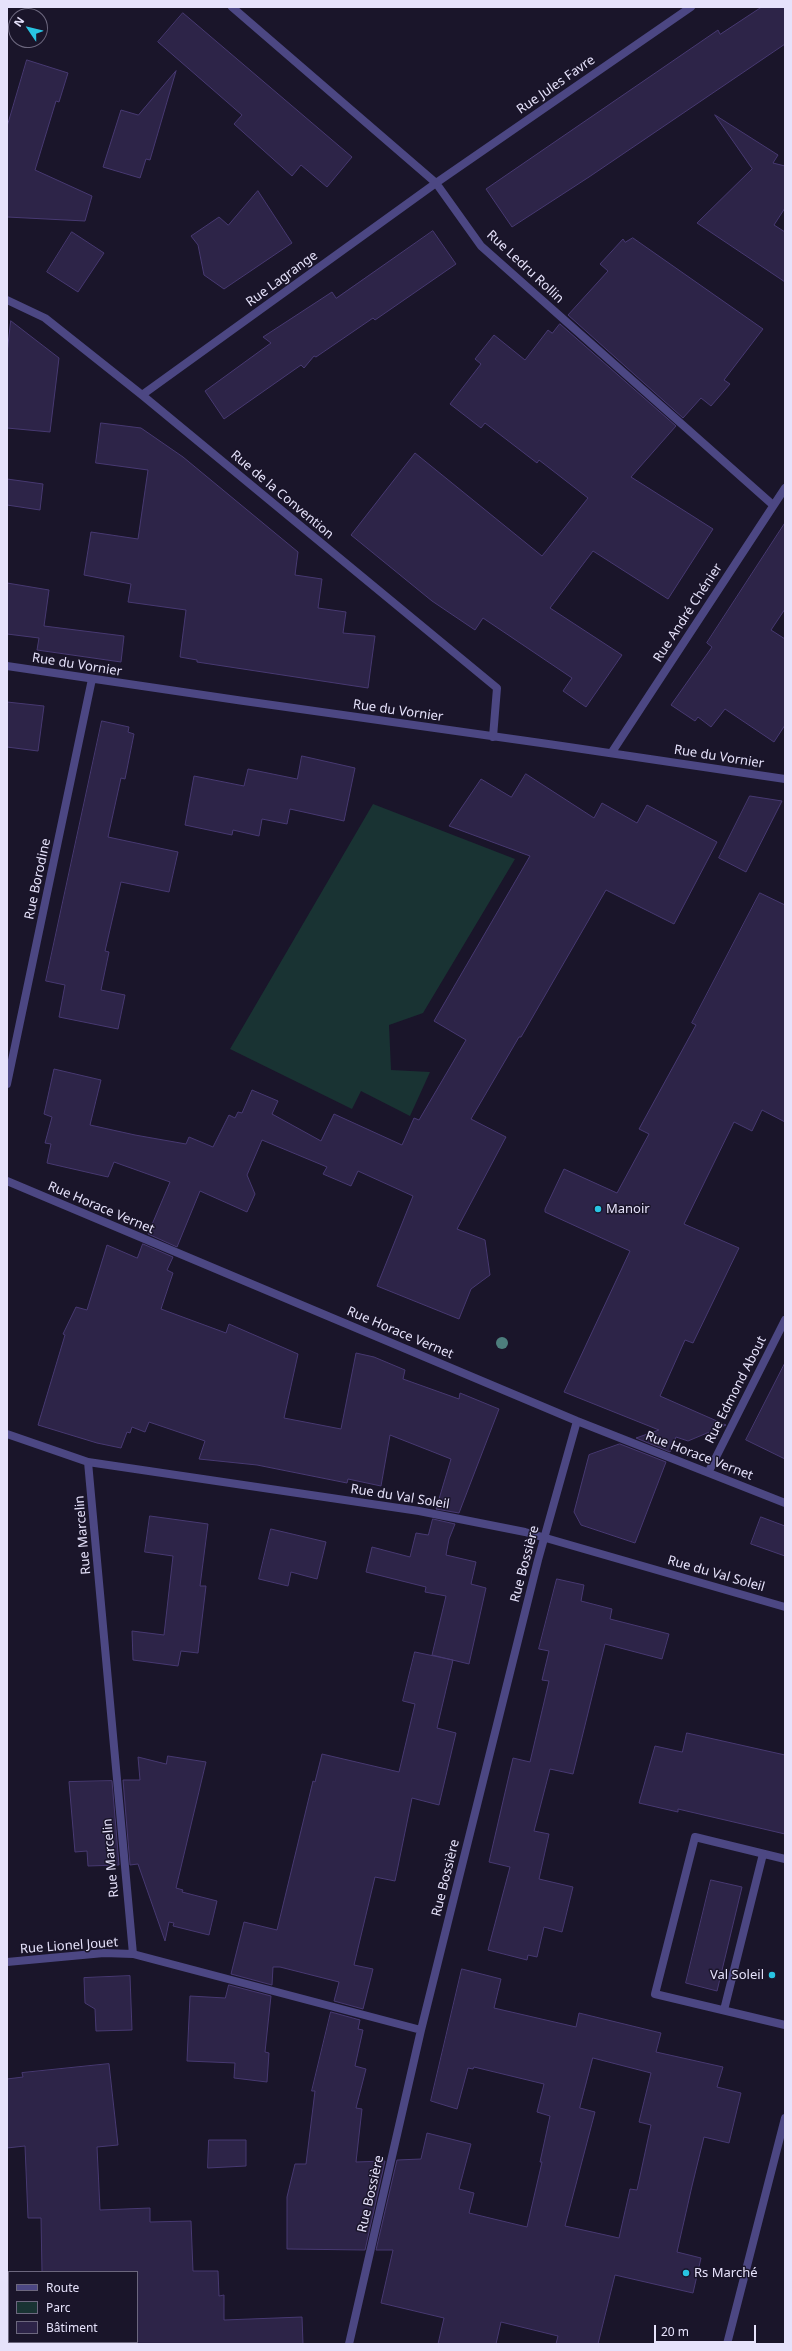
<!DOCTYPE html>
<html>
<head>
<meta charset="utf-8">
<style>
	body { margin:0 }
	#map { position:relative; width:792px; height:2351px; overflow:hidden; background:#1a152a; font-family:"Noto Sans",sans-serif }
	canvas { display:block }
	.frame { position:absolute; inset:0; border:8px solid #e6e2fb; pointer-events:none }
	.legend { position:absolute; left:8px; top:2271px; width:130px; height:72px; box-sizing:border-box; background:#1a152a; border:1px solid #6c677e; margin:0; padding:5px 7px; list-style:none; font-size:12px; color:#e6e2fb }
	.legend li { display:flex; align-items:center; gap:8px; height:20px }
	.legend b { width:20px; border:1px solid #6c677e }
	.north { position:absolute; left:8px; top:8px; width:40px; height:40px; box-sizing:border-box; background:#1a152a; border:1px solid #6c677e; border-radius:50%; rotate:305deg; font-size:11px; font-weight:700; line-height:16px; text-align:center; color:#e6e2fb }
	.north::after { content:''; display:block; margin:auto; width:14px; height:18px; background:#28c4e2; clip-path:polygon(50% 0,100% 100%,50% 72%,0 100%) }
	.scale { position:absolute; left:654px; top:2325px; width:102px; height:18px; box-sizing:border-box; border:2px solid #e6e2fb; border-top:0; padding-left:5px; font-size:12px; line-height:14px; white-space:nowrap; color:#e6e2fb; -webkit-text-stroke:3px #1a152a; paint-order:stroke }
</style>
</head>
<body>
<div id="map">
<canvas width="792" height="2351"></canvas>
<div class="frame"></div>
<ul class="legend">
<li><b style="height:5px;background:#4c4783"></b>Route</li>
<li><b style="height:11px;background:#193333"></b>Parc</li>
<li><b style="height:11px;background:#2d2448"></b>Bâtiment</li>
</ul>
<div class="north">N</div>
<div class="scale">20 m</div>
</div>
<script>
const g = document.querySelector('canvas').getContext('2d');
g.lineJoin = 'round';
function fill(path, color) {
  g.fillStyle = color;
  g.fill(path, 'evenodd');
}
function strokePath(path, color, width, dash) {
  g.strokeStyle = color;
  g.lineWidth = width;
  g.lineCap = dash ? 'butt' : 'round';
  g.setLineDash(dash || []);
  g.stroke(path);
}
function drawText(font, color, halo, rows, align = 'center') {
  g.font = font + ' "Noto Sans",sans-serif';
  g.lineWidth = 3;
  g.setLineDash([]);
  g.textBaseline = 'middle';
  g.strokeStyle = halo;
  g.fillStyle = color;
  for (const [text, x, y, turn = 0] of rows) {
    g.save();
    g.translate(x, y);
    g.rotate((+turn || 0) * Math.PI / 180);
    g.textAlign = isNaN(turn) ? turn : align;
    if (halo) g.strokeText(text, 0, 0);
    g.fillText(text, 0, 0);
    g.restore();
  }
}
fill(new Path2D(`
	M373,804l142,55 -92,154 -34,12 2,45 39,2 -20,44 -49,-25 -9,18 -122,-60z`), '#193333');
const building = new Path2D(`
	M762,7h23v37l-196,133 -77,50 -26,-38 232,-159 2,4z
	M183,13l169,144 -25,30 -26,-22 -9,11 -58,-52 8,-9 -84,-73z
	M27,60l41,13 -9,29 -3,-1 -21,69 57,26 -7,25 -78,-4v-90z
	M176,71l-26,89 -4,-1 -6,19 -37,-11 18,-57 17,5z
	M715,115l63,40 -5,8 12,3v42l-11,17 11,7v50l-88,-59 55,-54z
	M258,191l34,52 -68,46 -20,-14 -6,-30 -7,-9 28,-19 9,8z
	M433,231l23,33 -81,56 -2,-2 -57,39 -2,-1 -10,12 -3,-3 -77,54 -19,-28 66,-48 -8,-6 69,-45 4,6z
	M72,232l32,21 -26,39 -31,-20z
	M633,238l130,91 -39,51 6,4 -19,22 -10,-8 -18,20 -115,-103 40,-44 -8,-7 23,-25 2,3z
	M11,321l48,37 -9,74 -43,-4v-74z
	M560,324l116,102 -45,51 82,52 -45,70 -75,-48 -43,57 72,47 -36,52 -23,-16 9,-13 -89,-60 -8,12 -43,-29 -81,-66 64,-82 127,103 46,-58 -49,-38 -2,3 -52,-40 -4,5 -31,-24 31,-40 -6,-5 19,-24 31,25 23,-30 4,3z
	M101,423l40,5 42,29 115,95 -3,23 27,4 -4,29 28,4 -3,21 32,3 -7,52 -171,-26v-2l-17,-3 6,-47 -58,-8 3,-18 -47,-9 7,-43 47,7 10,-69 -52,-7z
	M7,479l36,5 -3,26 -33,-5z
	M785,523v86l-14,21 14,9v86l-11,17 -49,-33 -14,18 -13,-10 -3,4 -24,-16 41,-58 -5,-4z
	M7,583l42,7 -5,36 80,10 -3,26 -84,-12 2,-12 -32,-4z
	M7,702l37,4 -6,45 -31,-4z
	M102,721l27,6 -1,5 6,2 -9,45 -4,-1 -13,59 70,15 -9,40 -48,-10 -16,69 4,1 -8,38 24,5 -7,34 -59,-12 6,-32 -19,-4z
	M302,756l53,12 -11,53 -54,-12 -3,15 -25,-5 -3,17 -26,-6 -1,5 -47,-10 9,-49 50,10 4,-17 49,10z
	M526,774l68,44 8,-15 35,20 10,-18 70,37 -43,82 -68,-34 -85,147h-2l-48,82 35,18 -49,92 28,11 5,35 -19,14 -12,30 -82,-33 36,-90 -55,-25 -7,15 -28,-12 4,-7 -65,-27 -15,35 8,19 -8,18 -47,-21 -23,56 -29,-13 22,-52 -56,-20 -6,15 -61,-14 4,-19 -6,-1 7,-26 -8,-3 10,-45 47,11 -11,45 45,10 51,9 3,-7 24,10 16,-32 6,3 3,-6 4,1 10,-23 26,11 -6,13 49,27 13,-27 68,31 12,-27 5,2 47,-80 -32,-19 96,-165 -81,-30 32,-47 30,18z
	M750,796l32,5 -36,71 -27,-14z
	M760,893l25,12v217l-23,-12 -10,21 -18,-9 -50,102 55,24 -46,95 -8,-3 -25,56 66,29 -38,16 -12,-4 -6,15 -34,-14 23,-8 -95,-38 66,-141 -85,-39v-3l19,-40 53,24 32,-59 -10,-5 57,-104 -4,-2z
	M143,1244l30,13 -6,13 6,3 -12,36 65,24 3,-9 69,30 -14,64 57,11 15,-76 18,4 31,13 -2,9 56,20 1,-6 39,16 -40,104 -23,-4 15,-50 -61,-24 -9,51 -33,-7 -1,4 -90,-18 -58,-6 6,-18 -56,-19 -4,10 -13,-5 -2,6 -3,-1 -6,16 -24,-5 -59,-18 27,-90 -2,-1 13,-27 11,3 20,-65 30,13z
	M785,1363v96l-39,-19z
	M620,1444l46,18 -31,81 -54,-18 -7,-13 15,-57z
	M150,1516l58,8 -8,62h6l-8,67 -17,-2 -3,15 -45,-6 -1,-29 32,4 9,-79 -28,-4z
	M761,1517l24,9v30l-34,-12z
	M433,1519l22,5 -6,15 -3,16 30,7 -5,22 15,4 -17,76 -37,-9 14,-59 -21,-4 1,-5 -60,-15 6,-25 38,10 6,-24 12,2z
	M271,1529l55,13 -9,37 -26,-7 -3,14 -29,-7z
	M557,1579l27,6 -3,16 31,8 -2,10 59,15 -7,25 -57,-15 -32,130 -23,-5 -16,62 15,3 -10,45 34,8 -11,45 -18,-5 -7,30 -9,-2 -1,5 -39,-10 22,-83 -21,-5 24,-104 17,4 19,-81 -7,-1 7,-29 -10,-2z
	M415,1652l38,8 -16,68 19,5 -17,72 -27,-7 -17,83 -20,-4 -21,88 19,4 -10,40 -29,-8 5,-19 -59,-15h-7l-1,18 -41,-11 13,-52 33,8 36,-149 2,1 7,-28 77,18 16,-68 -12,-3z
	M687,1733l98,22v79l-107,-25v3l-39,-9 16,-57 27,6z
	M168,1756l38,6 -30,126 7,2 -1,2 35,9 -8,34 -36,-9 1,-3 -5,-1 -4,19 -27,-77 -8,1 -7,-85h17l-2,-23 28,7z
	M112,1781l7,84 -31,1 -1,-15 -12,1 -6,-70z
	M711,1880l31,7 -25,104 -31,-8z
	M462,1969l39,10 -7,29 82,19 3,-14 82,20 -5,19 67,15 -6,20 24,6 -12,50 -25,-6 -12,49 -15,66 24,6 -8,35 -78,-18 -17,69h-42l2,-8 -57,-14 -5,22h-58l6,-26 -63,-15 12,-53h-17l21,-90 24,-1 6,-26 44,11 -12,45 15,4 -5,20 58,14 15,-65h-2l10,-46 -13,-4 7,-28 -70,-17 -1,2 -5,-1 -11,41 -26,-8zM593,2058l58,15 -12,49 12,3 -14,65 -7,-1 -11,49 -54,-12 30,-114 -15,-4z
	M130,1976l2,54 -36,1 -1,-22 -10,-6 -1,-25z
	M229,1985l42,11 -6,56 4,1 -2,29 -33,-4 1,-15 -48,-2 3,-65 35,2z
	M331,2012l29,8 -2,9 5,1 -8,36 11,3 -10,39 6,1 -6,53 29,-1 -20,89 -78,-1v-52l8,-33h11l9,-73h-3z
	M109,2064l9,81 -21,2 3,63 50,-2v14l41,-1 2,50h25l1,25 5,-1v25l78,-3 1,27h-166v-72h-95l-1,-54h-13l-3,-72 -18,2v-69l16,-2 -1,-4z
	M209,2140h37v26l-38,2z`);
fill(building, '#2d2448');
strokePath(building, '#473971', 1);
strokePath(new Path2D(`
	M785,1859l-90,-22 -40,157 130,31
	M724,2010l39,-156`), '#4c4783', 8);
strokePath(new Path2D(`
	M232,7l204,176 45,63 292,259
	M7,300l38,18 97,77 355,293 -4,49
	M142,395l294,-212 255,-176
	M7,666c259,40 519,73 778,113
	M612,752l173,-264
	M7,1084l85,-405
	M7,1181l570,240 208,82
	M7,1434l81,28 331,49 106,21 260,75
	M88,1462l45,492
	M709,1471l76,-151
	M7,1962l97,-9 29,1 288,76
	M349,2344l72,-314 117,-470 39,-139`), '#4c4783', 8);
strokePath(new Path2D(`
	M727,2344l58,-226`), '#4c4783', 8);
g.fillStyle = '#4d7e7d';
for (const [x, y] of [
	[502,1343]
]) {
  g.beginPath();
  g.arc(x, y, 6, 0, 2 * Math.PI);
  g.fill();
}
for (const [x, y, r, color] of [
	[598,1209,4,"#28c4e2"],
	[772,1975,4,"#28c4e2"],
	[686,2273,4,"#28c4e2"]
]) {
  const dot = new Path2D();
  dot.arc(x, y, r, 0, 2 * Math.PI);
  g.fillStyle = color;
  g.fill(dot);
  strokePath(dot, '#1a152a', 1.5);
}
drawText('13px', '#e6e2fb', '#1a152a', [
	["Rue Jules Favre",556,85,-35],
	["Rue Ledru Rollin",525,267,43],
	["Rue Lagrange",282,279,-36],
	["Rue de la Convention",282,495,40],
	["Rue André Chénier",688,613,-57],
	["Rue du Vornier",77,665,9],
	["Rue du Vornier",398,711,8],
	["Rue du Vornier",719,757,9],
	["Rue Borodine",38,879,-78],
	["Rue Horace Vernet",101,1208,23],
	["Rue Horace Vernet",400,1333,23],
	["Rue Edmond About",736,1390,-63],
	["Rue Horace Vernet",699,1456,21],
	["Rue du Val Soleil",400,1497,9],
	["Rue Marcelin",83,1535,-95],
	["Rue Bossière",525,1564,-75],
	["Rue du Val Soleil",716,1574,16],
	["Rue Marcelin",111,1858,-95],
	["Rue Bossière",446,1878,-76],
	["Rue Lionel Jouet",69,1946,-4],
	["Rue Bossière",371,2194,-77]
]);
drawText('13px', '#e6e2fb', '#1a152a', [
	["Manoir",606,1209],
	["Val Soleil",764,1975,"right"],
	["Rs Marché",694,2273]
], 'left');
</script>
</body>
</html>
